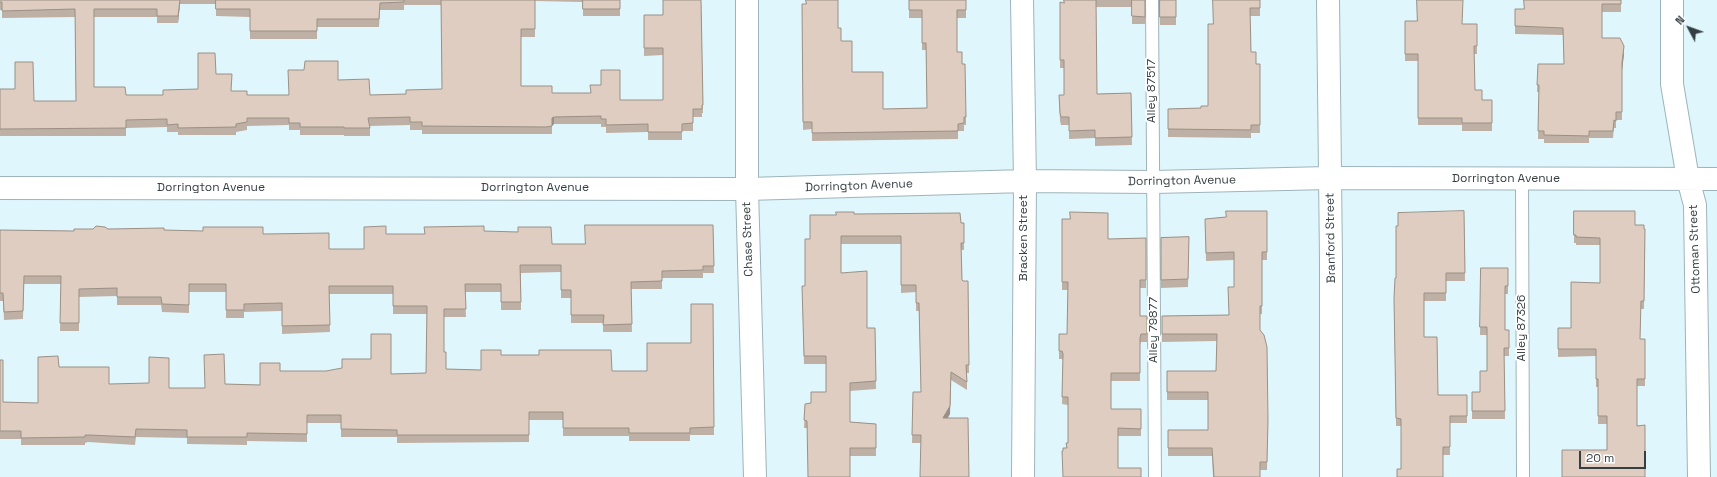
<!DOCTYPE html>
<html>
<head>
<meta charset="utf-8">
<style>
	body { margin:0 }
	#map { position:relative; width:1717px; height:477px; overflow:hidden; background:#dff7fc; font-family:"Space Grotesk",sans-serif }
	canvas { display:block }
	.north { position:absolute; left:1669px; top:8px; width:40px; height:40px; -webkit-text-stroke:3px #fff; paint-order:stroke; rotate:311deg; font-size:11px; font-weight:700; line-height:16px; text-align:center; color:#353f41 }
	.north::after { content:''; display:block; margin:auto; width:14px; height:18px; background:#353f41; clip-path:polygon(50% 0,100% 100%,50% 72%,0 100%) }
	.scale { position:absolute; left:1579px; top:451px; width:67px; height:18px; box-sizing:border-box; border:2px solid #353f41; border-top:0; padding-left:5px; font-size:12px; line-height:14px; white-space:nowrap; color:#353f41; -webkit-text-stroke:3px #fff; paint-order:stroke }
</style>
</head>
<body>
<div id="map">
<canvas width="1717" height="477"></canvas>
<div class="north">N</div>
<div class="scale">20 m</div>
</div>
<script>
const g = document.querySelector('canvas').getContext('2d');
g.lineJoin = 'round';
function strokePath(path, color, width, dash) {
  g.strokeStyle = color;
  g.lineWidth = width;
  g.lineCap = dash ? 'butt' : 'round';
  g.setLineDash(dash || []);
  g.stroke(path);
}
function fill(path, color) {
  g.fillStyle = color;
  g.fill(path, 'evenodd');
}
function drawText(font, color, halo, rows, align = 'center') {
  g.font = font + ' "Space Grotesk",sans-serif';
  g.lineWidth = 4;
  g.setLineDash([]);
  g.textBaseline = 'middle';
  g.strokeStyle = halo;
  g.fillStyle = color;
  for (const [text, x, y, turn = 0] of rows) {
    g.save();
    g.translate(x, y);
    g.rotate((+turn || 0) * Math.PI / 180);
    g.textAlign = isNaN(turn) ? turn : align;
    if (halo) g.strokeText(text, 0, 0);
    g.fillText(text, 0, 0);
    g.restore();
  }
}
const service = new Path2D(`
	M1152,0l3,477
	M1522,179l1,298`);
const minor = new Path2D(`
	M1022,0l3,181 -2,296
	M1672,0v84l16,95 7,26 4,272
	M0,188l747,1 278,-8 128,1 177,-4 387,1`);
const tertiary = new Path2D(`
	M747,0v189l8,288`);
const secondary = new Path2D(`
	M1328,0l3,261v216`);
strokePath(service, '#9eb4ba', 14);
strokePath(minor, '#9eb4ba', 24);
strokePath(tertiary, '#9eb4ba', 24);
strokePath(secondary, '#9eb4ba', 24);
strokePath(service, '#fff', 12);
strokePath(minor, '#fff', 22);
strokePath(tertiary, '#fff', 22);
strokePath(secondary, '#fff', 22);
fill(new Path2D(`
	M0,0h620v16h-37v-14l-48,-1v36h-14v49l31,7 68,7h43v-45l-19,1v-41h19l38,-15 2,113h-1v4h-9v14h-11v9h-34v-8l-42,1v-6h-5v-3h-47l-2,2v8h-130v-4h-12v-5l-40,1v10h-26v-1h-44v-5h-11v-5l-42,1v4l-11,2v3h-58v-3h-11v-5l-41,1v8h-126v-47l34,12h42l-1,-84 -73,1v-8h-2zM180,4h36v12l34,1v22h67v-12h62l1,-17h24v-5h37l1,84 -36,5 -36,1 -32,-15 -49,15h-42l-16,-4 -15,-17 -18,15 -35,6h-37l-32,-8v-70h63v6h21z
	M909,0h57v18h-9v34l5,12 4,53v8h-2v6h-6v8l-146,2v-12l-9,1 -1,-126h4l32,24 3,13 11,31 31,37 44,-1 -1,-58h-4v-32h-13z
	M1064,0h81v24h-13v-17h-36l1,87 34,-1 1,52 -37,1v-8l-26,1v-14h-8l-1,-4 -1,-26h5v-27h-4v-66l4,1z
	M1159,0h17v25h-16z
	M1260,0v16h-10l1,36 5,12h4v69h-9v5l-83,-1v-28l33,-1 7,-2 5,-82z
	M1426,0l37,24h14v30h-3l1,36 7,10h10v31h-30v-6h-44v-64h-13v-40h12z
	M1621,0v12h-19v26l22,16 -2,16v50h-6v8h-2l-1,10h-24v5h-45v-4h-6l1,-47h-2l1,-28h26l-1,-29 -48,-1v-25h9z
	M1267,211v49h-5v54h-2v16l8,90 -1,50h-7v7h-47l-1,-21h-44v-26h40v-30h-41v-29h49l1,-30 -55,1v-26l67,-1 5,-28v-27l-28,1 -1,-42 21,-2z
	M1464,211l1,70h-19v20h-22v36l14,58h29v28h-17v32h-7l-42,14v-43h-5l-2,-128 2,-20 2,-52z
	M1574,211l61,14 10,4 -1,80h-3l-1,30h5v47h-8l-30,64v-26h-9v-37h-2v-31l-38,1v-29h13l29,-45v-38h-24v-2h-2z
	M854,214l110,9v27h-3l1,30 1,1h5l1,92h-2v17l-16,-10 -1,34 -3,4 -27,25h-8l1,-51h8l-2,-81h-3v-19l-15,1v-49h-60v29l26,55h8l1,61 -26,2v31l26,2v32h-26l-43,-28h-3l1,-24 6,-1 15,-11v-28h-22l-2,-78h3l5,-47 26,-24z
	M1062,219l46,20 38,-1v50h-6v28h7v26h-6l-1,3v36h-29v28h30v27h-23v32l23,9 -78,-26 3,-3 2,-5v-38l-6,-1 1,-43 -1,-2h-3v-25h8l1,-44h-6z
	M713,225l1,48h-11v5h-41v11h-31l1,43h-29v-9h-32v-25h-10v-26l-40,1v37h-20v-18h-36l1,25h-22v35l2,17 35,1 20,-15 111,16h35l44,-28 22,-39 1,131h-24v6h-61v-5h-66v-16h-34v22l-132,1v-6h-56v-14h-34v19l-60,-1v4l-60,-1v-6l-51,-1 -1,8 -47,-3 -3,1v2h-64v-6h-21v-79l3,42 35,1 21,-36 50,17 60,4h35l21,-4 35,1 20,-14 111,3 35,-1 1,-59h-34v-20h-64l1,38 -48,2v-23l-38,1v6h-18v-26h-37v21l-27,-1 -1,-7h-44v-9l-38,1v34h-19l1,-47h-37l-1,35 -19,1 -1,-19h-3v-71l74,1 34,-2 95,2 60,3 66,15h35l22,-15h39l59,-3 68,13h33z
	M1189,237l-1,50 -27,1v-50z
	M1481,268h27v26h-3v36h4v26h-5l1,63h-33v-27h8l7,-21v-36h-7z`), '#bfb0a5');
fill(new Path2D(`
	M180,0v4l-2,19v-7z
	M1624,46v8l-2,17v-8z
	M554,117v7l-2,2v-8z
	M951,372l-1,42 -7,12v-8z`), '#9b9086');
const building = new Path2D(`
	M0,0h180l-2,16h-21v-7h-63v78h31l1,8h37v-5l35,-1v-36h17l1,21h16l-1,17h16v4h42l-1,-25h16l1,-9h33v19l31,-1 1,16 36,-1v-4l36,-1 -1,-89h94v29h-14v57h31v7h39l-1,-8h11v-15h19v30h43v-52h-19v-33h19v-15h38l2,105h-1v4h-9v14l-11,1v8h-34v-8l-42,1v-6h-5v-3l-47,1 -2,1v8l-6,1 -124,-1v-4h-12v-5l-42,1 2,10h-26v-1h-44v-4h-11v-5h-42v4l-11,2v3l-58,1v-4l-11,1v-6l-41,1v8l-126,1v-40h15v-27h18l1,39h42l-1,-92 -73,2v-9h-2z
	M216,0h188v2l-24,1 -1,16h-62v12h-67v-22h-34z
	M583,0h37v9h-37z
	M806,0h32v28h3v13h11v31h31v37l44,-1 -1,-65h-4v-33h-13v-10h57v10h-9v42h5v12h3l1,53h-2v6l-6,1v7l-146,2v-11h-9l-1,-118h4z
	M1064,0h32l1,94 34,-1 1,44 -37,1v-8l-26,1v-14h-8l-1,-4 -1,-18h5v-35h-4v-58l4,1z
	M1132,0h13v17l-13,-1z
	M1160,0h16v17h-16z
	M1213,0h47v8h-10l1,44h5v12h4v61h-9v5l-83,-1v-20l33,-1v-2h7v-82h5z
	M1417,0h46l-1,24h15v22h-3l1,44h7v10h10v23h-30v-5h-44v-64h-13v-33h12z
	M1524,0h97v4h-19v34h18l4,8 -2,17v49h-6v9l-2,-1 -1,11h-24v5l-45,-1v-4h-6l1,-46h-2l1,-21h26l-1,-36 -48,-2v-17h9z
	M1226,211h41v41h-5v54h-2v24l4,5 3,12 1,73 -1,42h-7v15h-46l-2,-29h-44v-18h40v-38h-41v-21h49l1,-37h-55v-18l67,-1 -1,-28h6v-35l-28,1 -1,-34 21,-2z
	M1464,211l1,62h-19v20h-22v44h13l1,58h29v21h-17v31h-7v30h-46v-8h4v-50l-5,-1 -2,-120 1,-20h1v-52h2v-13z
	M1574,211h61v14h9v4h1l-1,72h-3l-1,38h5v40h-8v47l8,-1v52h-83v-27h45v-34h-9v-37h-2v-30h-38v-21h13v-46l29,1v-45l-24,-1v-2h-2z
	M836,212h18v2l106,-1 1,10h3v20h-3l1,37 1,1h5l1,84h-3l1,17 -16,-10 -1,34 -7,12h25l1,59h-49l1,-42h-9l1,-43h8l-2,-89h-3v-18h-15v-49h-60v37l26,-2v57h8l1,53 -26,2v39l26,2v24h-26v29h-42l-1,-56 -3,-1 1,-16 6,-1v-11h15v-36h-22l-2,-70h3v-47h5v-24h26z
	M1070,212l38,1v26l38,-1v42h-6v36h7v18h-6l-1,4v35h-29v36h30v20l-23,-1v40h23v9h-78l-1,-26h1v-3h4l-1,-5h2v-46h-6l1,-43 -1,-3h-3v-17h8l1,-52h-6v-63h8z
	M585,225h128l1,41h-11v4l-41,1v10l-31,1 1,42 -29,1 1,-10h-33v-25h-10v-25h-41l1,37h-20v-18h-36l1,25h-22v43h2v17l35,1v-20h20v5h38v-5h72l1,21h35v-28h44v-39h22l1,123 -24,1v5h-61v-5h-66v-16h-34v23h-132v-5l-56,-1v-14h-34v19l-60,-1v4h-60v-7l-51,-1 -1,8 -47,-2h-3v2l-64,1v-7h-21v-71h3v42l35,1v-46l20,-1 1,11h50v17l40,-1v-26l20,1v30h36l-1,-33 20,-1 1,30 35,1v-22h20v8h46l16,-3v-9h29v-25h20v40l35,-1 1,-67h-34v-20h-64l1,39 -48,1v-23l-38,1v6h-18v-26h-37v21l-27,-1 -1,-7h-44v-9l-38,1v34h-19l1,-47h-37l-1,35 -19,1 -1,-19h-3v-63l74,1v-2h19l3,-3 9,1 3,2 56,-1v2l39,1v-4h60v7l66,-1v16h35v-22l22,-1v8h39l-1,-7 60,-1v5l34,1v-5h33l1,17h33z
	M1189,237l-1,42 -27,1v-42z
	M1481,268h27v18h-3v44h4v18h-5l1,63h-33v-19h8v-21h7v-44h-7z`);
fill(building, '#decdc0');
strokePath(building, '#9b9086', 1);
drawText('12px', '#353f41', '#fff', [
	["Alley 87517",1152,91,-90],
	["Dorrington Avenue",1506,179],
	["Dorrington Avenue",1182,181,-1],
	["Dorrington Avenue",859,186,-2],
	["Dorrington Avenue",211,188],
	["Dorrington Avenue",535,188],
	["Bracken Street",1024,238,-90],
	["Branford Street",1331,238,-91],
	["Chase Street",748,239,-92],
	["Ottoman Street",1695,249,-92],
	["Alley 87326",1522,328,-90],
	["Alley 79877",1154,330,-90]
]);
</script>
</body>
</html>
